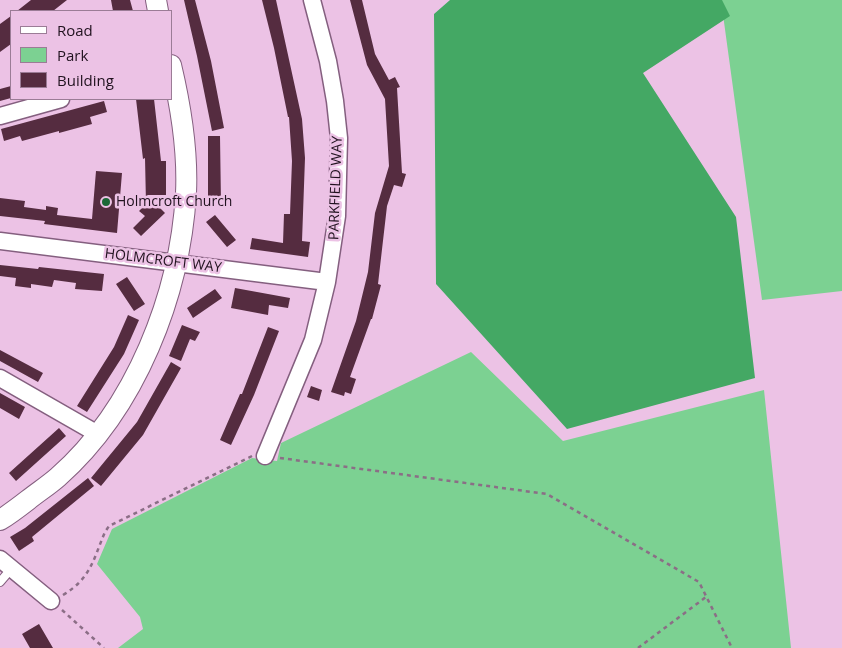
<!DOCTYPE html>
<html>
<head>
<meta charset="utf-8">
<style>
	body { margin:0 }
	#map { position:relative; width:842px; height:648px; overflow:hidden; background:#ecc2e5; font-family:"Open Sans",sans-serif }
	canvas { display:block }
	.legend { position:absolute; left:10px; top:10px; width:162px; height:90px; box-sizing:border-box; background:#ecc2e5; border:1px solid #9b7c96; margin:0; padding:6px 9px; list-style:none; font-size:15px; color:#21121f }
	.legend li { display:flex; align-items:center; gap:10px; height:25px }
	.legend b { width:25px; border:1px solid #9b7c96 }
</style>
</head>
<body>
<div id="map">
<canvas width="842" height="648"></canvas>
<ul class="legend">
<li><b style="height:6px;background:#fff"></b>Road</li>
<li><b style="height:14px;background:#7cd192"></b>Park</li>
<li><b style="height:14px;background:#552c40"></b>Building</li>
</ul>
</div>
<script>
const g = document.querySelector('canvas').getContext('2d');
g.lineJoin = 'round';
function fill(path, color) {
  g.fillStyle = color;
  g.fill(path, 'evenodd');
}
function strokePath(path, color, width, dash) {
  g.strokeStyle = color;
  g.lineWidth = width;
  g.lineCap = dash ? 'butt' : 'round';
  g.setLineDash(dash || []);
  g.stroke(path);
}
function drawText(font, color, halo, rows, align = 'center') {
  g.font = font + ' "Open Sans",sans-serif';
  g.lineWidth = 5;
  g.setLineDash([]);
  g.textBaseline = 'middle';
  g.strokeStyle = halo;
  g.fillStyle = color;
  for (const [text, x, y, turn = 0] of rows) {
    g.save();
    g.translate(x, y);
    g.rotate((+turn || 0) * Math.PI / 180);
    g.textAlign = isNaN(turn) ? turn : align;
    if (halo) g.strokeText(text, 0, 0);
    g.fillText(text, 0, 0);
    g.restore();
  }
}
fill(new Path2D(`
	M721,0h121v291l-80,9z
	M471,352l92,89 201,-51 27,258h-673l25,-19 -3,-12 -43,-53 15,-35 140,-71 25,3 4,-18z`), '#7cd192');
fill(new Path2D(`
	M450,0h272l8,16 -87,57 93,144 19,161 -188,51 -131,-145 -2,-270z`), '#44a864');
fill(new Path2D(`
	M31,0h36l-14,11h-36z
	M111,0h19l3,11h-20z
	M184,0h11l16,61 13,67 -12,3 -15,-75z
	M262,0h14l26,119 3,39 -3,83 8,1 -2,15 -58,-8 2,-11 31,5 1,-29h6l2,-53 -3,-44h-1l-14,-69z
	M350,0h12l13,54 14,26 6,-3 5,10 -3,1 5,85 4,1 -4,13 -8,-2 -7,21 -9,78 3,1 -9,34h-1l-21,58 6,2 -5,15 -6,-2 -1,4 -13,-4 25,-71 12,-49 7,-59 14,-47 -4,-67 -18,-34z
	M11,16v28l-11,8v-28z
	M11,86v12l-11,3v-12z
	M136,99h18l7,62h5v34h-19l18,18 -24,23 -8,-8 12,-12 -6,-5 7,-7 -1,-46 -2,1z
	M104,101l3,11 -17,5 2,7 -33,9v-2l-37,10 -2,-5 -16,5 -3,-12z
	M208,136h12l1,68h-13z
	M96,171l26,2 -5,60 -73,-9 1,-3 -45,-5v-18l25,3 -1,6 22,3v-4l12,2 -1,7 35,4z
	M215,215l21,25 -9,7 -21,-25z
	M0,265l38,4 1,-2 65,7 -2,17 -27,-2 1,-6 -22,-3 -2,7 -21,-3v4l-16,-2 1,-8 -16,-2z
	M127,277l18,27 -11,7 -18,-27z
	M235,288l55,10 -2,10 -19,-3 -1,10 -37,-7z
	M215,289l7,9 -29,20 -6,-10z
	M128,315l11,5 -15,34 -37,58 -10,-6 37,-59z
	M182,325l18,7 -5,9 -5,-2 -9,22 -12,-5z
	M268,327l11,4 -25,64 -23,50 -11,-5 20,-46h2z
	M0,350l43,23 -5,9 -38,-21z
	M171,362l10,6 -38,67 -42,51 -10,-8 46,-56z
	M311,386l11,4 -3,11 -12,-4z
	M0,393l25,14 -6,12 -19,-11z
	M59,428l7,8 -50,45 -7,-8z
	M88,478l6,8 -62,51 2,4 -15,10 -9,-14 15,-9z
	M39,624l14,24h-23l-8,-14z`), '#552c40');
const service = new Path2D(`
	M0,582l12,-14`);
const minor = new Path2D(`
	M0,116l61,-17
	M0,241l327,41
	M0,378l89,51 7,7
	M265,456l48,-116 14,-58 10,-66 2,-78 -4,-37 -7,-40 -16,-61
	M0,559l51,42`);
const tertiary = new Path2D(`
	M156,0l2,11
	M0,520c10,-6 19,-13 28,-20 10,-8 21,-15 30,-23 78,-69 122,-182 128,-284 2,-43 -5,-86 -15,-128`);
strokePath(service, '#845f7f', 10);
strokePath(minor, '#845f7f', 19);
strokePath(tertiary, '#845f7f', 22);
strokePath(new Path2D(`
	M280,458l267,36 152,88 33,66
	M63,595c28,-17 30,-35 42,-63l4,-6 143,-70
	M62,610l42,38
	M638,648l68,-51`), '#8b6e86', 2.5, [4, 4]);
strokePath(service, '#fff', 8);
strokePath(minor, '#fff', 16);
strokePath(tertiary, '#fff', 20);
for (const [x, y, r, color] of [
	[106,202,5,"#1c6837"]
]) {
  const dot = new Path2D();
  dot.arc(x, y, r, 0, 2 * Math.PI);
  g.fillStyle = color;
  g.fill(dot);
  strokePath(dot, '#ecc2e5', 2);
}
drawText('14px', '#21121f', '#ecc2e5', [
	["PARKFIELD WAY",336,188,-88],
	["HOLMCROFT WAY",163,261,7]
]);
drawText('14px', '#21121f', '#ecc2e5', [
	["Holmcroft Church",116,202]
], 'left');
</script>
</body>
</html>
